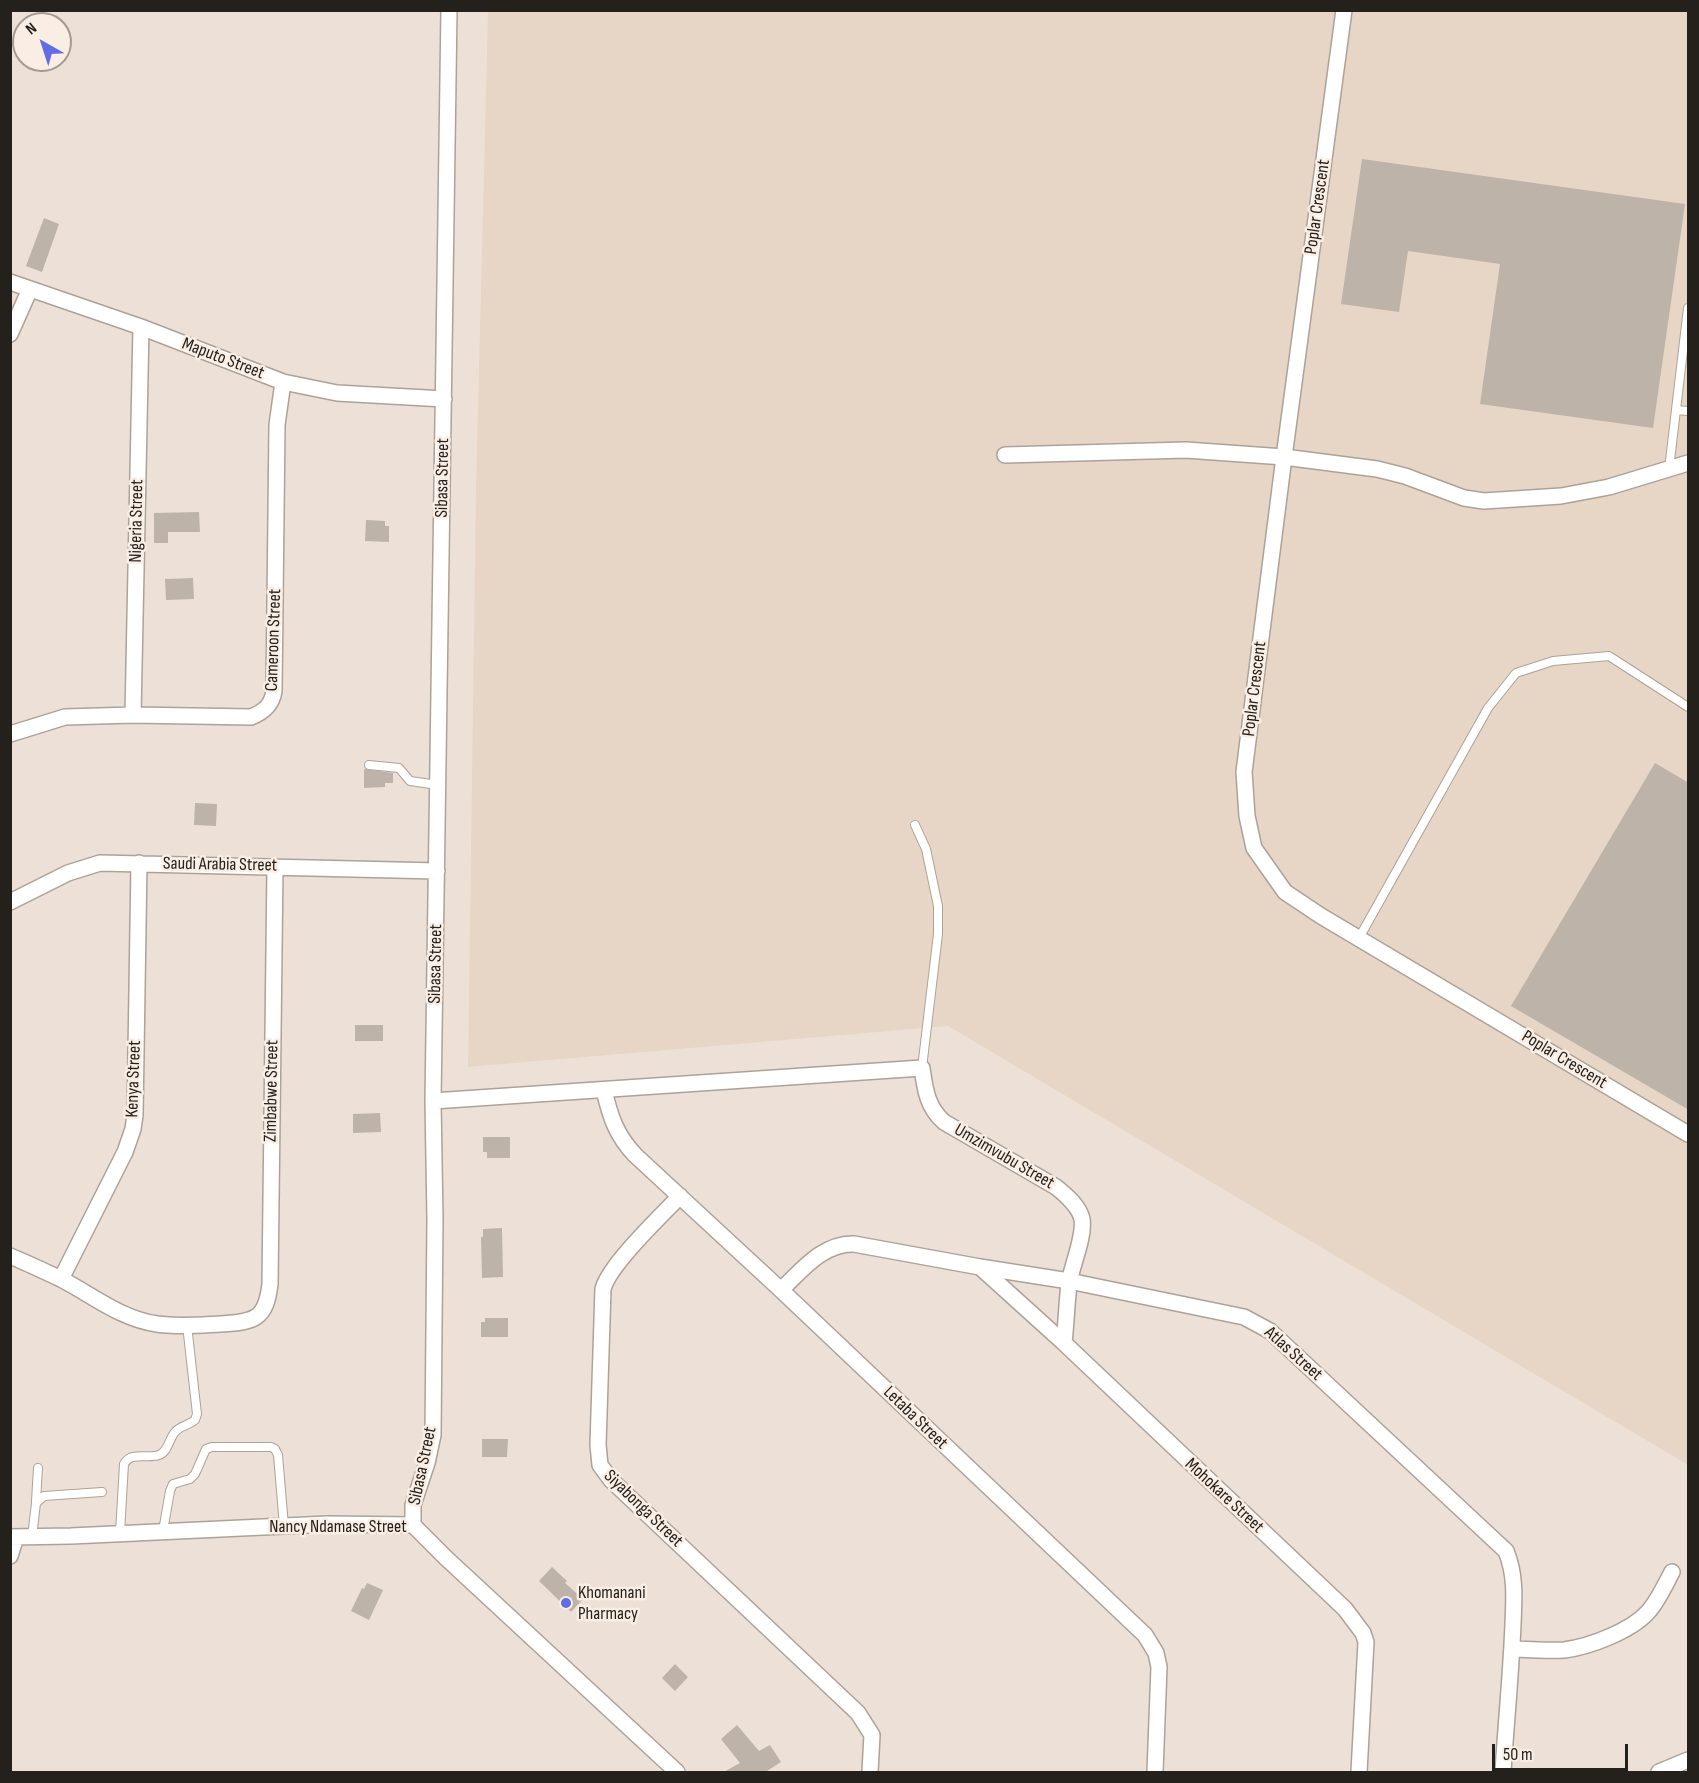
<!DOCTYPE html>
<html>
<head>
<meta charset="utf-8">
<style>
	body { margin:0 }
	#map { position:relative; width:1699px; height:1783px; overflow:hidden; background:#ede1d7; font-family:"Sofia Sans Condensed",sans-serif }
	canvas { display:block }
	.frame { position:absolute; inset:0; border:12px solid #24201c; pointer-events:none }
	.north { position:absolute; left:12px; top:12px; width:60px; height:60px; box-sizing:border-box; background:#faeee4; border:2px solid #a49c94; border-radius:50%; rotate:321deg; font-size:16px; font-weight:700; line-height:24px; text-align:center; color:#24201c }
	.north::after { content:''; display:block; margin:auto; width:21px; height:27px; background:#616de5; clip-path:polygon(50% 0,100% 100%,50% 72%,0 100%) }
	.scale { position:absolute; left:1492px; top:1744px; width:136px; height:27px; box-sizing:border-box; border:3px solid #24201c; border-top:0; padding-left:8px; font-size:18px; line-height:21px; white-space:nowrap; color:#24201c; -webkit-text-stroke:4px #faeee4; paint-order:stroke }
</style>
</head>
<body>
<div id="map">
<canvas width="1699" height="1783"></canvas>
<div class="frame"></div>
<div class="north">N</div>
<div class="scale">50 m</div>
</div>
<script>
const g = document.querySelector('canvas').getContext('2d');
g.lineJoin = 'round';
function fill(path, color) {
  g.fillStyle = color;
  g.fill(path, 'evenodd');
}
function strokePath(path, color, width, dash) {
  g.strokeStyle = color;
  g.lineWidth = width;
  g.lineCap = dash ? 'butt' : 'round';
  g.setLineDash(dash || []);
  g.stroke(path);
}
function drawText(font, color, halo, rows, align = 'center') {
  g.font = font + ' "Sofia Sans Condensed",sans-serif';
  g.lineWidth = 5;
  g.setLineDash([]);
  g.textBaseline = 'middle';
  g.strokeStyle = halo;
  g.fillStyle = color;
  for (const [text, x, y, turn = 0] of rows) {
    g.save();
    g.translate(x, y);
    g.rotate((+turn || 0) * Math.PI / 180);
    g.textAlign = isNaN(turn) ? turn : align;
    if (halo) g.strokeText(text, 0, 0);
    g.fillText(text, 0, 0);
    g.restore();
  }
}
fill(new Path2D(`
	M488,11h1200v1454l-740,-439 -480,41 8,-580z`), '#e7d6c6');
fill(new Path2D(`
	M1362,159l323,45 -32,224 -173,-24 20,-140 -92,-13 -9,61 -58,-8z
	M44,218l15,6 -17,48 -16,-6z
	M199,512l1,20h-32v11h-14v-30z
	M366,520l19,1v5h4v16l-24,-1z
	M193,578l1,21 -28,1 -1,-21z
	M1655,763l34,20v327l-178,-104z
	M364,769l29,4v10h-8v4l-21,1z
	M195,803l22,1 -1,22 -22,-1z
	M355,1025h28v16h-28z
	M380,1113l1,19 -28,1v-19z
	M483,1137h27v21h-23v-6h-4z
	M502,1228l1,49 -21,1 -1,-41h2v-8z
	M485,1318h23v19h-27v-15h4z
	M482,1439h26l-1,18h-25z
	M552,1567l15,14 -2,2 18,16 -12,13 -32,-31z
	M367,1583l16,7 -14,30 -18,-9 11,-23 2,1z
	M675,1664l13,13 -13,14 -13,-13z
	M737,1725l22,26 11,-6 11,17 -17,11h-42l18,-10 -19,-24z`), '#beb3a9');
const lane = new Path2D(`
	M1676,410l12,1
	M1669,469l19,-161
	M369,765l30,3 11,13 28,4
	M915,825l11,24 12,57v28l-16,134
	M1359,938l129,-230 28,-35 37,-12 56,-5 79,51
	M36,1501l2,-33
	M163,1531l7,-40 3,-7 17,-5 5,-5 11,-25 6,-2h59l4,2 3,6 6,71
	M120,1533l4,-69c7,-13 23,-5 35,-9 9,-3 10,-16 16,-23 5,-6 14,-7 20,-12l2,-6 -10,-89
	M32,1537l4,-34 8,-7 58,-4`);
const street = new Path2D(`
	M1344,10l-60,447 -40,315 3,44 7,32 31,44 36,24 367,218
	M10,282l131,45 142,55 54,11 107,6
	M10,334l20,-45
	M1005,455l181,-5 98,7 93,12 28,7 59,22 20,3 77,-5 48,-9 79,-24
	M133,715l8,-388
	M10,734l55,-17 68,-2 118,2c13,-5 21,-12 23,-26l3,-266 6,-43
	M10,902l58,-29 32,-10 337,8
	M604,1090c6,26 12,45 31,65l146,135 364,345 11,18 3,14 -4,105
	M433,1101l489,-33c3,21 5,39 22,54l112,65c10,8 23,19 26,32 3,17 -10,46 -13,64 -2,20 -3,40 -5,60
	M680,1196c-19,20 -71,69 -77,93l-5,156 2,20 11,15 247,233 14,22 -2,37
	M10,1256c17,7 34,15 51,23 31,16 60,40 96,45 21,3 43,1 64,0 34,-2 45,-5 49,-40l5,-417
	M980,1267l84,76 281,266 18,24 3,9 -7,130
	M61,1279l64,-127 8,-23 2,-14 4,-252
	M781,1290c21,-20 42,-47 73,-46l126,23 89,14 175,36 26,14 236,220c10,24 8,48 7,73 -2,50 -7,99 -10,148
	M413,1525v-20l14,-42 6,-28 2,-215 -2,-119 16,-1091
	M10,1537l61,-1 256,-12 86,1 33,33 231,214
	M10,1556l6,-19
	M1512,1649c17,0 35,2 52,1 25,-3 67,-19 84,-38 10,-11 17,-27 24,-40
	M1659,1772l29,-12`);
strokePath(lane, '#ada298', 10);
strokePath(street, '#ada298', 18);
strokePath(lane, '#fff', 8);
strokePath(street, '#fff', 15);
for (const [x, y, r, color] of [
	[566,1603,6,"#616de5"]
]) {
  const dot = new Path2D();
  dot.arc(x, y, r, 0, 2 * Math.PI);
  g.fillStyle = color;
  g.fill(dot);
  strokePath(dot, '#faeee4', 2);
}
drawText('18px', '#24201c', '#faeee4', [
	["Poplar Crescent",1318,207,-82],
	["Maputo Street",223,359,21],
	["Sibasa Street",443,478,-89],
	["Nigeria Street",137,521,-89],
	["Cameroon Street",274,640,-88],
	["Poplar Crescent",1255,689,-83],
	["Saudi Arabia Street",220,865,1],
	["Sibasa Street",436,964,-89],
	["Poplar Crescent",1564,1060,31],
	["Kenya Street",134,1079,-88],
	["Zimbabwe Street",272,1091,-89],
	["Umzimvubu Street",1004,1157,30],
	["Atlas Street",1293,1354,42],
	["Letaba Street",915,1418,44],
	["Sibasa Street",423,1466,-78],
	["Mohokare Street",1224,1496,43],
	["Siyabonga Street",643,1509,44],
	["Nancy Ndamase Street",338,1527]
]);
drawText('18px', '#24201c', '#faeee4', [
	["Khomanani",578,1593],
	["Pharmacy",578,1614]
], 'left');
</script>
</body>
</html>
